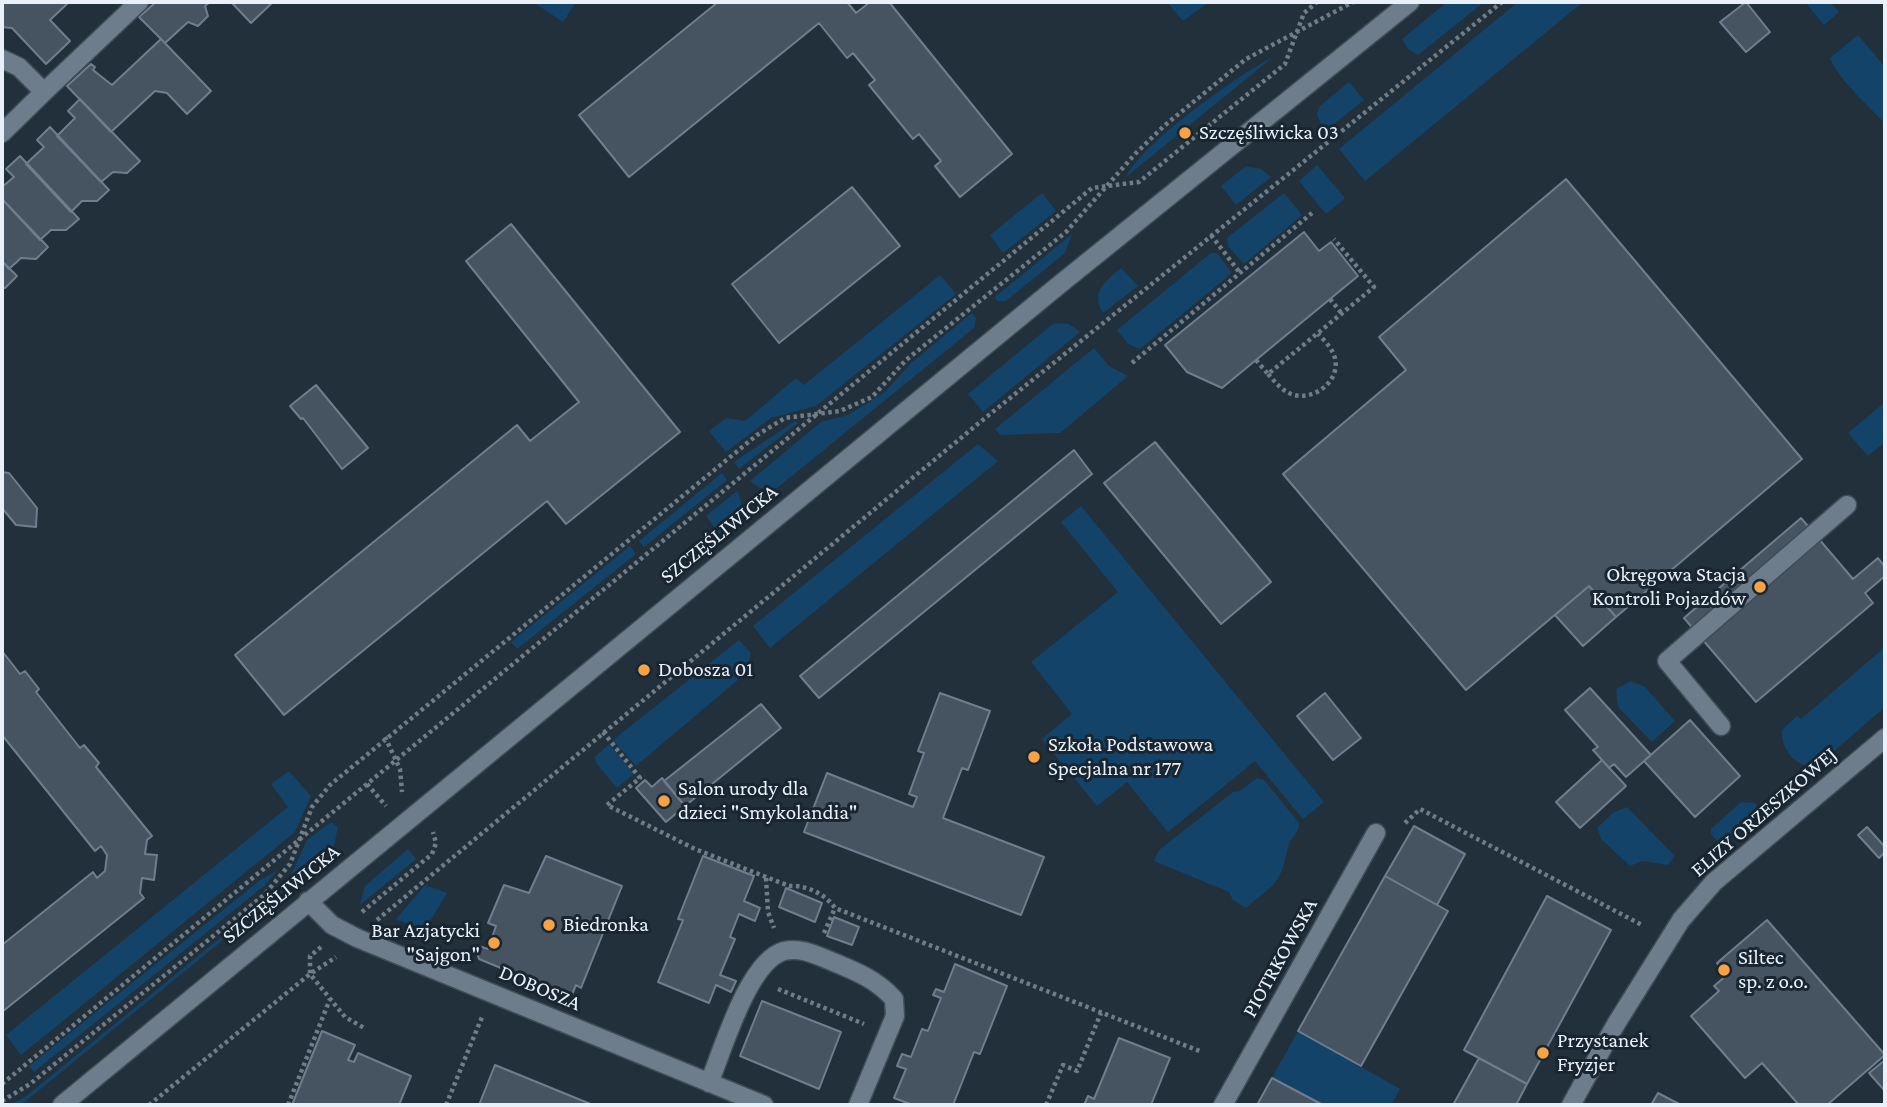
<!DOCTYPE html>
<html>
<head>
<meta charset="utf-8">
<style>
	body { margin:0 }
	#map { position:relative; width:1887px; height:1107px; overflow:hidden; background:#22303c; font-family:"Crimson Pro",serif }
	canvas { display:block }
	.frame { position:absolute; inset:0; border:4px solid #e8f1f9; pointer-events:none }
</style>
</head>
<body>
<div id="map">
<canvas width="1887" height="1107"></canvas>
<div class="frame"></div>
</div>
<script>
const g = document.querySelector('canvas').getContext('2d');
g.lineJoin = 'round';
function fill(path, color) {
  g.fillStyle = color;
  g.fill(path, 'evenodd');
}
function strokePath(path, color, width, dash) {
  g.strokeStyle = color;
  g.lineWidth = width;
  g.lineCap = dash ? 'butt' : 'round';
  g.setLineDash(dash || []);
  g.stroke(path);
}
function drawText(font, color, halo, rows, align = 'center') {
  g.font = font + ' "Crimson Pro",serif';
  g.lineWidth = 6;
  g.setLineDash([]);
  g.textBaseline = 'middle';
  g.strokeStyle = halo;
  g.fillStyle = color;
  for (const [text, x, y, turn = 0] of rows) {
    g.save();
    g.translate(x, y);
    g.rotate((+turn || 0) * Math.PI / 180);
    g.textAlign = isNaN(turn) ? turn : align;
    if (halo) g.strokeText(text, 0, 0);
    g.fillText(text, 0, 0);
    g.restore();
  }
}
fill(new Path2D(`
	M533,2h43l-13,20z
	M1167,2h42l-26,19z
	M1447,2h37l-66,53 -10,-6 -6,-10z
	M1518,2h65l-218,179 -26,-32z
	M1805,2h25l9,10 -15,13z
	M1858,35l27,32v57c-18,-21 -45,-42 -55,-66z
	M1273,57l-147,120c15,-33 113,-103 147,-120z
	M1349,82l15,18 -40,32 -7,-18 3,-8z
	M1317,165l28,33 -19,16 -27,-33z
	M1246,166l15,3 10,8 -35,28 -15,-19z
	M1042,193l14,18 -53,42 -13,-18z
	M1284,193l18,22 -58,49 -16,-18 -1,-8z
	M1072,234l-7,19 -59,48h-9l-2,-4z
	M1211,253h6l15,20 -92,76 -12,-5 -11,-14z
	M1121,268l17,18 -35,27c-13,-20 2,-32 18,-45z
	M940,275l16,19 -140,112 -45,12 -45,34 -17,-21 17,-13 19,3 51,-43 8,7z
	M972,313l4,5 -2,10 -197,160 -15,1 -12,-8 71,-59 27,-7 37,-23 26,-29z
	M1054,323l15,1 11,8 -97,80 -15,-18z
	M1094,348l15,18 19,10 -68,57 -60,2 -5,-6z
	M1885,402v40l-17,14 -20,-23z
	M795,421l3,2 -59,46 -5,-7z
	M978,444l20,17 -228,187 -17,-22z
	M722,473l5,7 -83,67 -5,-6z
	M737,491c11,21 -1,30 -17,44l-14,-19z
	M1081,506l243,296 -21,17 -48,-58 -87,71 -41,-50 -30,24 -55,-67 30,-25 -41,-52 87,-70 -57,-70z
	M630,546l6,8 -119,95 -6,-7z
	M739,640l12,13 -5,20 -110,93 -23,-26z
	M1885,647v60l-66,57c-20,8 -39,-14 -37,-34l15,-14 4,3z
	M1631,681l14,6 30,34 -23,21 -34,-35 -2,-18z
	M609,744l25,30 -17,14 -21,-25 -1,-6z
	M289,771l22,25 -16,36 -274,223 -15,-20 282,-228 -17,-23z
	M1257,778l7,2 35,43c0,11 -9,14 -11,24 -9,40 -11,34 -42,61l-13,-8 -4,-8 -75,-31 5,-11 74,-58 7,-1z
	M1741,802l14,1 6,11 -38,33 -12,-13v-5z
	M1627,807l48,49 -7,9 -26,-4 -12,5 -28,-26 -5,-12 17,-16z
	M331,822l7,5 -5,23 -312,255h-12l16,-8 249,-203 17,-19 16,-35z
	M408,849l8,10 -56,46 5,-19z
	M278,870l-14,16 -230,186 -5,-6 230,-185z
	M425,885l22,8 -23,38 -28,-12z
	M1298,1031l102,58 -9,16h-67l-52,-27z`), '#134368');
const building = new Path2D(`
	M2,2h67l-19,18 20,21 -24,23 -34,-36 -10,-1z
	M156,2h54l-5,4 3,10 -10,10 -10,-4 -23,21 -26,-26z
	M231,2h42l-22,21z
	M718,2h129l9,11 14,-11h19l123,152 -52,43 -25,-31 6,-5 -22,-27 -6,5 -44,-54 6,-5 -22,-27 -6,5 -28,-35 -190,154 -50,-62z
	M1746,2l24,30 -24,20 -26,-30z
	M161,39l50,52 -24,23 -20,-21 -12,-2 -44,41 -44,-46 24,-22 4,3 -2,3 19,15z
	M80,99l60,62 -13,12 -14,-1 -12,10 -44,-46 18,-18 -7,-7z
	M50,127l59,63 -12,11h-15l-11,11 -45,-48 18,-17 -7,-7z
	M20,156l59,63 -13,11h-15l-11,10 -38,-41v-12l12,-10 -8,-8z
	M1566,179l236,280 -186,158 -27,-31 -123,104 -183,-216 123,-104 -27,-33z
	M852,187l48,59 -121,97 -47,-59z
	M2,199l46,48 -12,12 -15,-1 -12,11 -7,-8z
	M511,224l169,208 -114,92 -19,-23 -263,214 -49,-60 282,-230 13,16 49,-39 -113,-141z
	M1304,232l15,19 12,-9 27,34 -136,112 -35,-16 -22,-27z
	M2,261l15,15 -12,12h-3z
	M316,385l52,63 -26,21 -39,-51 -2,1 -11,-13z
	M1155,442l116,140 -50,42 -117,-141z
	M1074,450l18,24 -273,224 -19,-22z
	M2,472l7,1 28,35 -1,19 -20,-2 -14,-17z
	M1801,518l52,61 25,-21 7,9v9l-20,17 8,10 -117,99 -72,-84z
	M1589,586l27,31 -33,29 -28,-31z
	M2,651l18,23 5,-3 14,18 -3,3 44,56 4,-3 15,18 -3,4 56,69 -5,4 -2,14 12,1 -3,25 -12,-2 -2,15 4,5 -142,114v-67l91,-73 4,6 8,-7 2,-16 -6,-9 -6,5 -93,-116z
	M1590,688l61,67 -25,22 -12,-13 -5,4 -7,-8 -9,-10 5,-3 -33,-37z
	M940,693l50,18 -22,59 -6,-2 -19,50 101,39 -23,58 -217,-83 23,-59 86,34 4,-10 -8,-3 15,-41 -6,-2z
	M1325,693l36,45 -28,22 -36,-44z
	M761,704l20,24 -96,78 -21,-25z
	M1690,720l50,56 -45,41 -51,-56z
	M1602,760l24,26 -46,42 -24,-26z
	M662,778l23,28 -19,16 -30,-34 9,-8 7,7z
	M1414,826l51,28 -28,51 -52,-29z
	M1867,827l18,20v5l-6,6 -21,-23z
	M546,856l76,30 -41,102 -5,-3 -5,12 -92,-38 -2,-6 2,-7 9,3 8,-23 -8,-3 16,-38 25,8z
	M703,856l51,20 -10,25 16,7 -5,13 -16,-7 -9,23 5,2 -15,36 16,6 -5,11 -15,-7 -7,18 -51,-21 25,-62 -5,-1z
	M1385,876l63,35 -87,155 -63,-35z
	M786,888l36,15 -7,19 -36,-15z
	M1547,896l64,34 -84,154 -63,-34z
	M834,917l25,10 -7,18 -25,-9z
	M1767,920l118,135 -58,50h-28l-37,-42 -17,15 -54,-62 28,-25 -5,-5 13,-11 -10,-12z
	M955,964l52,22 -27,68 -6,-2 -21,53h-40l-19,-7 12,-29 -9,-3 5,-12 9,3 11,-28 6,2 13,-33 -8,-3 3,-6 8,3z
	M762,1001l79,31 -22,57 -79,-33z
	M322,1031l33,14 -7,15 6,2 4,-9 53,23 -12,29h-107z
	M1119,1038l51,20 -19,47h-67l4,-9 6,3z
	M1479,1058l48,26 -11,21h-63z
	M1885,1060v31l-16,-18z
	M495,1065l98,40h-114z
	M1272,1078l51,27h-66z
	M1658,1093l23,12h-30z`);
fill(building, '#465461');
strokePath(building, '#6f7e8c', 2);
const minor = new Path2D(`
	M2,59l17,8 25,25 -42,41
	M44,92l95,-90
	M1721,726l-54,-65 180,-156
	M308,901l24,24 25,13 407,167
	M709,1083c14,-33 39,-122 75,-132 17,-4 32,4 47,10 24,10 45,18 63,38l1,17 -37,89
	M62,1105l997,-820 351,-283
	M1223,1105l153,-272
	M1571,1105l45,-81 65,-104 33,-38 171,-144`);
strokePath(minor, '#404c56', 21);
strokePath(new Path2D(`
	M1211,235l29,38
	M1330,299l12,15
	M1256,360l12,14 106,-87 -40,-48
	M1132,363l180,-150
	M1268,374c8,9 15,18 26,21 24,6 52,-20 38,-44 -3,-6 -9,-12 -14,-17
	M603,732l37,46 -33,27 88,44 94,37c18,-1 36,8 46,22l367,144
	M385,737l15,32 2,23
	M367,784l19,22
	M1405,823l15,-14 222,116
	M766,878l2,34 6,16
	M362,912l70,-58 4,-11 -3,-11
	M377,920l602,-497 523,-421
	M824,933l11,-25
	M321,947l-11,9v18l35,43 21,12
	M778,989l86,35
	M2,1084l1090,-896 47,-6 146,-118 19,-51 13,-11
	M2,1101l28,-17 234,-189 26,-31 22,-57 18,-22 427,-350 28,-17 55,-7 32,-14 34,-37 160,-128 69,-78 29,-28 82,-67 107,-57
	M149,1105l161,-131 26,-17
	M288,1105l42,-106
	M446,1105l36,-88
	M1046,1105l17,-40 14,6 24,-58`), '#707c86', 4.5, [3.5, 3.5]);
strokePath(minor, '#6e7d8b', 18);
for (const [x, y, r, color] of [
	[1185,133,7,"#f5a345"],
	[1760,587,7,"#f5a345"],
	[644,670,7,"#f5a345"],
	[1034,757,7,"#f5a345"],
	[664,801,7,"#f5a345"],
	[549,925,7,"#f5a345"],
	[494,943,7,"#f5a345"],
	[1724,970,7,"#f5a345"],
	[1543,1053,7,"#f5a345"]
]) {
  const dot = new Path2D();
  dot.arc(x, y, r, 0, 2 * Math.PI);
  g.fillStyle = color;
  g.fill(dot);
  strokePath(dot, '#192631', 2.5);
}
drawText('21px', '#e8f1f9', '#192631', [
	["Szczęśliwicka 03",1199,133],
	["Okręgowa Stacja",1746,575,"right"],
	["Kontroli Pojazdów",1746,599,"right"],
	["Dobosza 01",658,670],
	["Szkoła Podstawowa",1048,745],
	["Specjalna nr 177",1048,769],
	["Salon urody dla",678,789],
	["dzieci \"Smykolandia\"",678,813],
	["Biedronka",563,925],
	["Bar Azjatycki",480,931,"right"],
	["\"Sajgon\"",480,955,"right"],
	["Siltec",1738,958],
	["sp. z o.o.",1738,982],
	["Przystanek",1557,1041],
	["Fryzjer",1557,1065]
], 'left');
drawText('21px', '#e8f1f9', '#192631', [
	["SZCZĘŚLIWICKA",719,534,-39],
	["ELIZY ORZESZKOWEJ",1764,812,-41],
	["SZCZĘŚLIWICKA",281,894,-39],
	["PIOTRKOWSKA",1280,958,-61],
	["DOBOSZA",540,988,23]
]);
</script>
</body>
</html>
